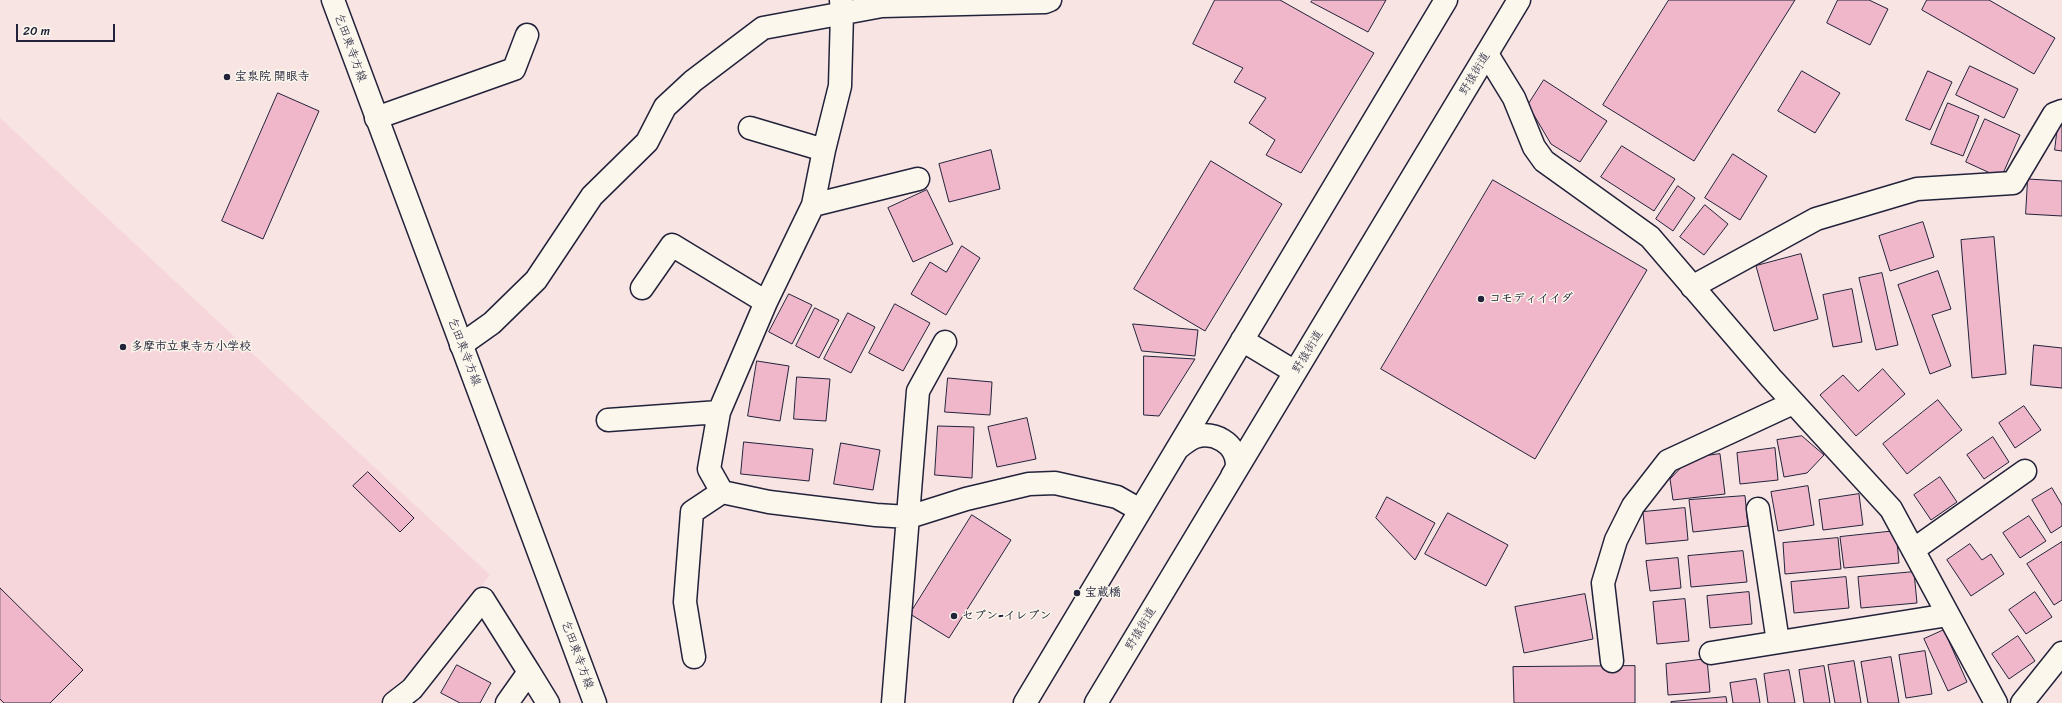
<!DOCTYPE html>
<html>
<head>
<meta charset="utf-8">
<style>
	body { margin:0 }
	#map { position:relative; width:2062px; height:703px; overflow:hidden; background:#f8e4e2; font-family:Sriracha,sans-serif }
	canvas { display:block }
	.scale { position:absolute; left:16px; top:24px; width:99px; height:18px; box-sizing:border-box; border:2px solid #22223b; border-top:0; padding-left:5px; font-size:12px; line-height:14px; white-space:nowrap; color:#22223b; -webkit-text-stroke:3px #fbf7ec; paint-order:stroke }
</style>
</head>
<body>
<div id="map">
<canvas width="2062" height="703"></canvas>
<div class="scale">20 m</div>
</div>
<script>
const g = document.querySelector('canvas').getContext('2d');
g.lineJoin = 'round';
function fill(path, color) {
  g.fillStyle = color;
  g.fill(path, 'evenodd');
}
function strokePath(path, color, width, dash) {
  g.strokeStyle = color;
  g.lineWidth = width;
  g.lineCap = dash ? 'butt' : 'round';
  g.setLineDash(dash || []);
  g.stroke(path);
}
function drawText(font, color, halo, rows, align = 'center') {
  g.font = font + ' Sriracha,"Klee One",sans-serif';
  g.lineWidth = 3;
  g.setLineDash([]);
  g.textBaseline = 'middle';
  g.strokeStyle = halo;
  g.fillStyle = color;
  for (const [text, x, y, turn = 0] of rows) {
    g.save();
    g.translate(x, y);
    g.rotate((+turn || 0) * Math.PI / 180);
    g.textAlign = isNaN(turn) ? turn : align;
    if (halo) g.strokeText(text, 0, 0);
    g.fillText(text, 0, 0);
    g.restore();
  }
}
fill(new Path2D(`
	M0,118l490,457 -90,111 -20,17h-380z`), '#f6d6db');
const building = new Path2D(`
	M1215,0h65l94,53 -73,120 -35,-18 9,-15 -26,-17 17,-25 -32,-16 9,-14 -50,-24z
	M1313,0h73l-18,32 -57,-30z
	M1669,0h126l-101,161 -91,-56z
	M1838,0h31l19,9 -18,36 -43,-22z
	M1927,0h62l66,38 -21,36 -112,-64z
	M1970,66l48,23 -14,29 -48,-23z
	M1802,71l38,22 -25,40 -37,-22z
	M1928,71l24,11 -22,48 -24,-10z
	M1544,80l63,41 -27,41 -29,-18 -23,-39z
	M278,93l41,18 -56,128 -41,-18z
	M1948,103l31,13 -16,40 -32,-12z
	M1985,119l35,16 -19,43 -35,-16z
	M2058,125h4v26l-7,-1z
	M1622,146l53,33 -21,32 -53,-34z
	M991,150l9,39 -51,13 -10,-38z
	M1733,154l34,22 -27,44 -35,-22z
	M1211,161l71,43 -77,127 -71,-42z
	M2028,179l34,2v35l-36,-2z
	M1493,180l154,90 -112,189 -154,-90z
	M1678,186l17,12 -22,33 -17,-12z
	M927,190l26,54 -40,18 -25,-54z
	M1705,205l23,19 -24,31 -24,-18z
	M1923,222l11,35 -44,14 -11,-35z
	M1994,237l12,137 -34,4 -11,-138z
	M962,246l18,12 -34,57 -35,-21 19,-32 16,10z
	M1801,254l17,65 -44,12 -18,-65z
	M1938,271l13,38 -19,6 19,51 -21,8 -32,-89z
	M1882,273l16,72 -22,5 -17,-72z
	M1852,289l10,53 -29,5 -10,-52z
	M789,294l23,11 -20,39 -23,-12z
	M895,304l35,19 -27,48 -34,-18z
	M815,308l24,12 -20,38 -23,-12z
	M848,313l27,14 -24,46 -27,-14z
	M1133,324l65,6 -3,26 -53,-5z
	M2034,345l28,3v40l-31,-3z
	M1144,356l51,3 -36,57 -15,-1z
	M757,361l32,5 -9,55 -32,-5z
	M1883,369l22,25 -49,42 -36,-41 23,-20 15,16z
	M797,377l33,2 -4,42 -32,-2z
	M948,378l44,4 -2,33 -45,-3z
	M1938,400l24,30 -55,44 -24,-30z
	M2024,406l17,24 -26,18 -16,-25z
	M1027,418l9,41 -39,8 -9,-40z
	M938,426l36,1 -2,51 -37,-3z
	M1802,436l22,19 -17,18 -23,4 -7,-37z
	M1993,437l16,25 -25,17 -17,-24z
	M744,442l69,7 -4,32 -68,-7z
	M841,443l39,7 -7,40 -39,-6z
	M1775,448l3,32 -38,4 -3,-31z
	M1720,454l5,40 -52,6 -3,-21 20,-21z
	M368,472l46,46 -14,14 -47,-46z
	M1940,477l17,25 -26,18 -17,-25z
	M1808,486l6,39 -36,6 -7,-39z
	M2052,488l10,17v21l-11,7 -19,-33z
	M1859,494l4,31 -40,5 -4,-30z
	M1745,496l3,30 -55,6 -4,-32z
	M1387,497l48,26 -20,37 -39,-42z
	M1685,508l3,32 -42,4 -3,-32z
	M1448,513l60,32 -22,41 -61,-32z
	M972,515l39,25 -62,98 -39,-24z
	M2029,516l17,25 -26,17 -17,-25z
	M1896,531l3,32 -55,5 -4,-31z
	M1838,538l3,31 -56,5 -2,-31z
	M2062,542v58l-8,5 -27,-41z
	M1970,544l12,16 9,-6 13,20 -33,22 -24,-36z
	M1743,551l4,31 -56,5 -3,-31z
	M1678,558l3,30 -31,3 -4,-30z
	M1914,572l3,31 -56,5 -3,-31z
	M1846,577l3,31 -55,5 -3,-31z
	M0,588l83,82 -33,33h-46l-4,-4z
	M1749,592l3,32 -42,4 -3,-32z
	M2035,592l17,25 -26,17 -17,-24z
	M1585,594l8,45 -69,14 -9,-46z
	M1685,599l4,42 -32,3 -4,-42z
	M1944,630l23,52 -19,9 -24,-52z
	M2018,636l17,25 -26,18 -17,-25z
	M1925,651l7,43 -26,4 -7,-43z
	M1891,657l8,46h-31l-7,-41z
	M1707,659l3,33 -42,3 -2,-31z
	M1854,661l7,42h-26l-7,-38z
	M457,665l34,18 -11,20h-20l-19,-10z
	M1635,666v37h-121l-1,-36z
	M1824,666l6,37h-26l-5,-33z
	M1789,670l6,33h-27l-4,-29z
	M1756,679l4,24h-27l-3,-20z
	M1726,697l1,6h-56v-1z`);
fill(building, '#f0b7ca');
strokePath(building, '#22223b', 1);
const minor = new Path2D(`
	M841,0l1,13 -2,73 -16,64 -11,55 -47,97 -47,110 -10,57 13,23 47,10 107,13 33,2 57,-18 63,-15 26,-1 62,14 23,13
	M1487,54l27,44 20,49 10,14 106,76 121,141 120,131 105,194
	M376,118l138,-49 13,-34
	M750,128l74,22
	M813,205l105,-26
	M1692,287l124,-68 101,-30 96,-6 41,-69 8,-3
	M642,288l30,-43 94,57
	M461,345l31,-22 44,-43 56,-84 55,-54 18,-35 28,-26 70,-53 119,-22 163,-4 5,-2
	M608,420l111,-8
	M1758,509l20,133
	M1913,550l112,-79
	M1711,653l237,-38
	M694,657l-9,-55 7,-90 30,-20
	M1612,661l-9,-78 13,-43 17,-34 35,-45 125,-58
	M394,703l18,-14 71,-90 46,73
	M507,703l22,-31 19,31
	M893,703l25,-312 27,-49
	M2022,703l40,-50`);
const major = new Path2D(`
	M333,0l262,703
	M1242,340l53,32
	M1177,449c5,-4 12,-10 18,-12 19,-6 41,6 42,27 0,4 -3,9 -5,12
	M1025,703l421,-703
	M1096,703l423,-703`);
strokePath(minor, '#22223b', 25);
strokePath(major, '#22223b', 25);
strokePath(minor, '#fbf7ec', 22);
strokePath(major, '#fbf7ec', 22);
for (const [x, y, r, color] of [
	[227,77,4,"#22223b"],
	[1481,299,4,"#22223b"],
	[123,347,4,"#22223b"],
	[1077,593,4,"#22223b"],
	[954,616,4,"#22223b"]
]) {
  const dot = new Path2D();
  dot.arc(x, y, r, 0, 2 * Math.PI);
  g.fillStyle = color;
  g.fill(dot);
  strokePath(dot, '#fbf7ec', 1.5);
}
drawText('12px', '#22223b', '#fbf7ec', [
	["乞田東寺方線",350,48,70],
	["野猿街道",1475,74,-59],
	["乞田東寺方線",464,352,69],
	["野猿街道",1308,352,-59],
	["野猿街道",1141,629,-59],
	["乞田東寺方線",577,655,70]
]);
drawText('bold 12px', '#22223b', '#fbf7ec', [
	["宝泉院 開眼寺",235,77],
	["コモディイイダ",1489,299],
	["多摩市立東寺方小学校",131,347],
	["宝蔵橋",1085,593],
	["セブン-イレブン",962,616]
], 'left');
</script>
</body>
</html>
